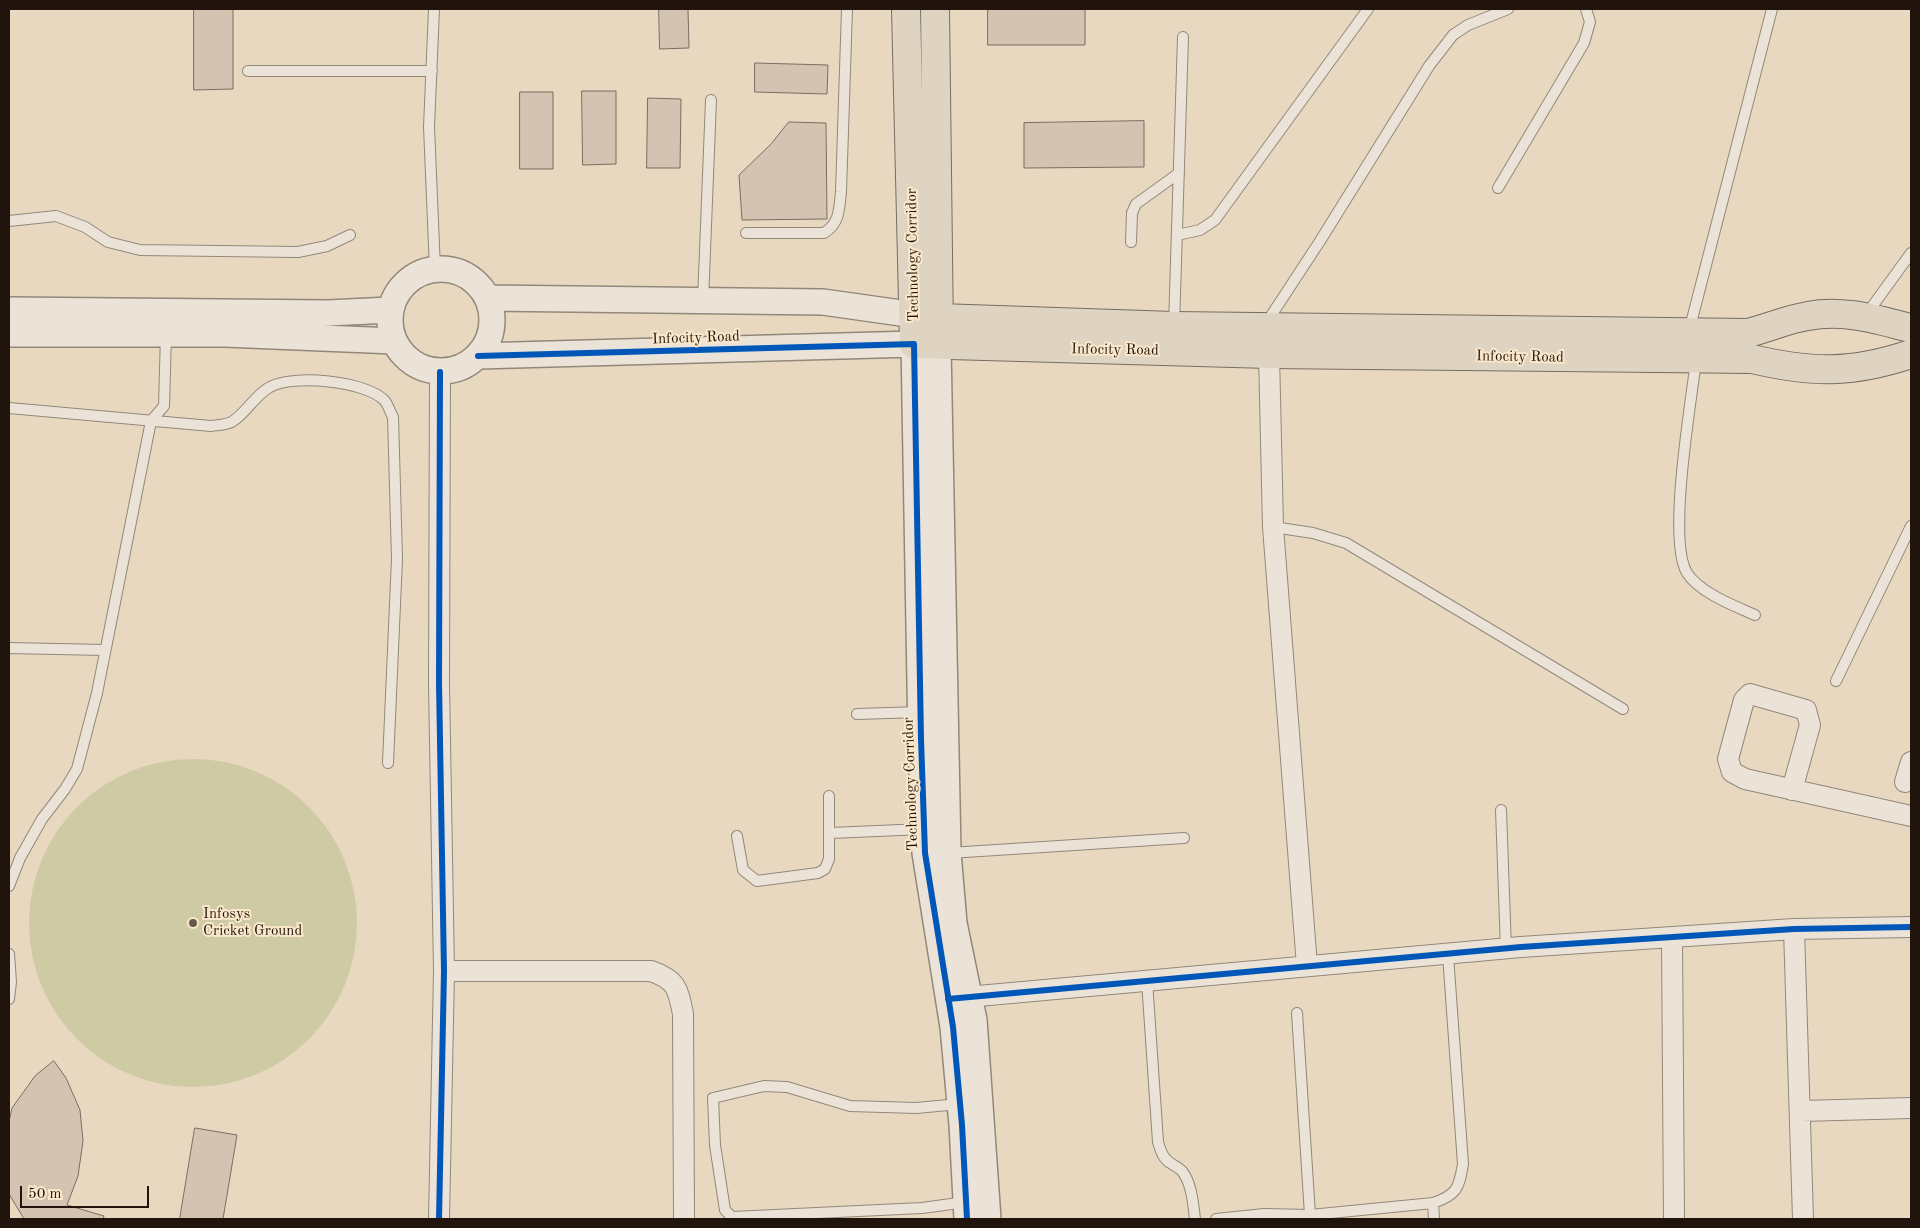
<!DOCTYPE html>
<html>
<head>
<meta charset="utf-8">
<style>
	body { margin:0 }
	#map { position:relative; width:1920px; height:1228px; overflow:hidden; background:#e8d8c0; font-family:"Old Standard TT",serif }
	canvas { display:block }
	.frame { position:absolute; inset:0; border:10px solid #21140c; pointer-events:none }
	.scale { position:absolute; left:20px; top:1186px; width:129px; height:22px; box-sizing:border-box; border:2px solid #21140c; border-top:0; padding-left:6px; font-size:15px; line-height:18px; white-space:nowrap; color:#21140c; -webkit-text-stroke:4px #fbe8cb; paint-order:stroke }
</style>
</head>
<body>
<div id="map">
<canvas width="1920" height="1228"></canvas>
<div class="frame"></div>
<div class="scale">50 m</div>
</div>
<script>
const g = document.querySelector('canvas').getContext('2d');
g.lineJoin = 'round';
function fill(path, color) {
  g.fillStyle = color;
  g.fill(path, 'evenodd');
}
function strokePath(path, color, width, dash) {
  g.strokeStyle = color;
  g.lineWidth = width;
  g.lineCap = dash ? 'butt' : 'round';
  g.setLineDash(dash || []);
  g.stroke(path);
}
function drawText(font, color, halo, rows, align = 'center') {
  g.font = font + ' "Old Standard TT",serif';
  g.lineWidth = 4;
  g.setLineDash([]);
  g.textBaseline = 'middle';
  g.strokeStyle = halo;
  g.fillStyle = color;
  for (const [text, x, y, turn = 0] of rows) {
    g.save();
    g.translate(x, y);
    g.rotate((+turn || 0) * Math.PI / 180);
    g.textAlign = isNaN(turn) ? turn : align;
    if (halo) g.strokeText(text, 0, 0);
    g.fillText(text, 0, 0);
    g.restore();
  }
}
fill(new Path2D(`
	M29 923a164 164 0 1 1 328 0a164 164 0 1 1-328 0Z`), '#cecba4');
const building = new Path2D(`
	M194,9h39v80l-39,1z
	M659,9h29l1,39 -29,1z
	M988,9h97v36h-97z
	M755,63l73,2 -1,29 -72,-2z
	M582,91h34v73l-33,1z
	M520,92h33v77h-33z
	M648,98l33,1 -1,69h-33z
	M1144,121v46l-120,1v-45z
	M789,122l37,1 1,96 -85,1 -3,-45 32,-31z
	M54,1061l12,17 14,32 3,31 -5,35 -11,29 37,11 -1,3h-79l-15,-25v-73l3,-13 23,-32z
	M195,1128l42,7 -14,84h-43z`);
fill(building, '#d5c3b2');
strokePath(building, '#776d61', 1);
const service = new Path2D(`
	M434,9l-5,118 6,142
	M248,71h184
	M1498,188l86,-145 6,-21 -4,-13
	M9,221l47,-5 29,11 23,15 32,8 158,2 29,-6 23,-11
	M746,233h78c16,-10 15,-24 17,-41l6,-183
	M1177,235l23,-5 15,-10 153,-211
	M1131,242l1,-29 4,-9 43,-31
	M703,301l8,-201
	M1866,315l45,-62
	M1265,325l55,-84 109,-175 24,-31 15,-10 40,-16
	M1174,326l9,-289
	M1689,331l83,-322
	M1696,360c-5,44 -29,180 -9,213 13,20 48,33 68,42
	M9,408l202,18c6,-1 17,-1 22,-5 14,-9 22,-26 37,-34 23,-13 95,-6 114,13 4,4 6,12 9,17l4,142 -9,204
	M1273,527l40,6 33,10 277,166
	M9,648l96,2
	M1836,681l75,-155
	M857,714l63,-2
	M1501,810l5,139
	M830,833l94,-4
	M737,836l6,34 14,11 61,-8 7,-4 4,-10v-63
	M949,853l235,-15
	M9,886l11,-28 22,-39 23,-30 12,-20 20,-76 54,-272 13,-15 2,-72
	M9,954l2,28 -2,17
	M1147,981l11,161c3,10 5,17 14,22 3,2 7,4 10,7 10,13 11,32 13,48
	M1297,1013l13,202
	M959,1104l-43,4 -66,-2 -63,-19 -23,-1 -51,12 2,47 10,65 7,7 190,-9 44,-6
	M1433,1203l1,16
	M1216,1219l48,-5 46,1 123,-12c24,-8 26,-15 30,-39l-15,-209`);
const minor = new Path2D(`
	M1269,354l4,173 34,439
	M1905,782l6,-20
	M1792,790l18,-65 -4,-15 -56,-16 -6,6 -16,59 4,13 13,7 166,37
	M1794,929l9,290
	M1672,938l2,281
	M444,971h207c26,9 27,18 32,43l1,205
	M956,998l565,-51 273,-18 117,-2
	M1801,1111l110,-3
	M439,1219l5,-248 -5,-288 1,-311`);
const tertiary = new Path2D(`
	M390 320a51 51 0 1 1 102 0a51 51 0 1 1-102 0Z
	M488,298l335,4 92,13
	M9,310l319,3 62,-3
	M9,334h216l169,7
	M938,346l10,507 6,70 20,97 14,199
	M478,356l436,-12 7,395 4,114 28,174 9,98 5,94`);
const primary = new Path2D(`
	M906,9l8,335 355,10 483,5c60,14 99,15 159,-5
	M935,9l4,326
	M915,315l24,3 235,8 574,7c20,-5 40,-14 60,-17 36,-7 69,4 103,12`);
strokePath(service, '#92887a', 12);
strokePath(minor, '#92887a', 22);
strokePath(tertiary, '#92887a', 28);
strokePath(primary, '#776d61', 30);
strokePath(service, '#ebe3d7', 10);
strokePath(minor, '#ebe3d7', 20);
strokePath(tertiary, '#ebe3d7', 25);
strokePath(primary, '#dfd3c2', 28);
strokePath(new Path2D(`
	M478,356l436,-12 7,395 4,114 28,174 9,98 5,94
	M948,999l573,-52 273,-18 117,-2
	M439,1219l5,-248 -5,-288 1,-311`), '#0057b8', 6);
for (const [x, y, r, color] of [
	[193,923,5,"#67594b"]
]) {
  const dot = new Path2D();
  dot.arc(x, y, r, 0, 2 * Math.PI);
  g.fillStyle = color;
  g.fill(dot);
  strokePath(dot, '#fbe8cb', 2);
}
drawText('15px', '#21140c', '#fbe8cb', [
	["Technology Corridor",913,255,-91],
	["Infocity Road",696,338,-2],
	["Infocity Road",1115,350,1],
	["Infocity Road",1520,357,1],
	["Technology Corridor",911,784,-92]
]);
drawText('15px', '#21140c', '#fbe8cb', [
	["Infosys",203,914],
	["Cricket Ground",203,931]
], 'left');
</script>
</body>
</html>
